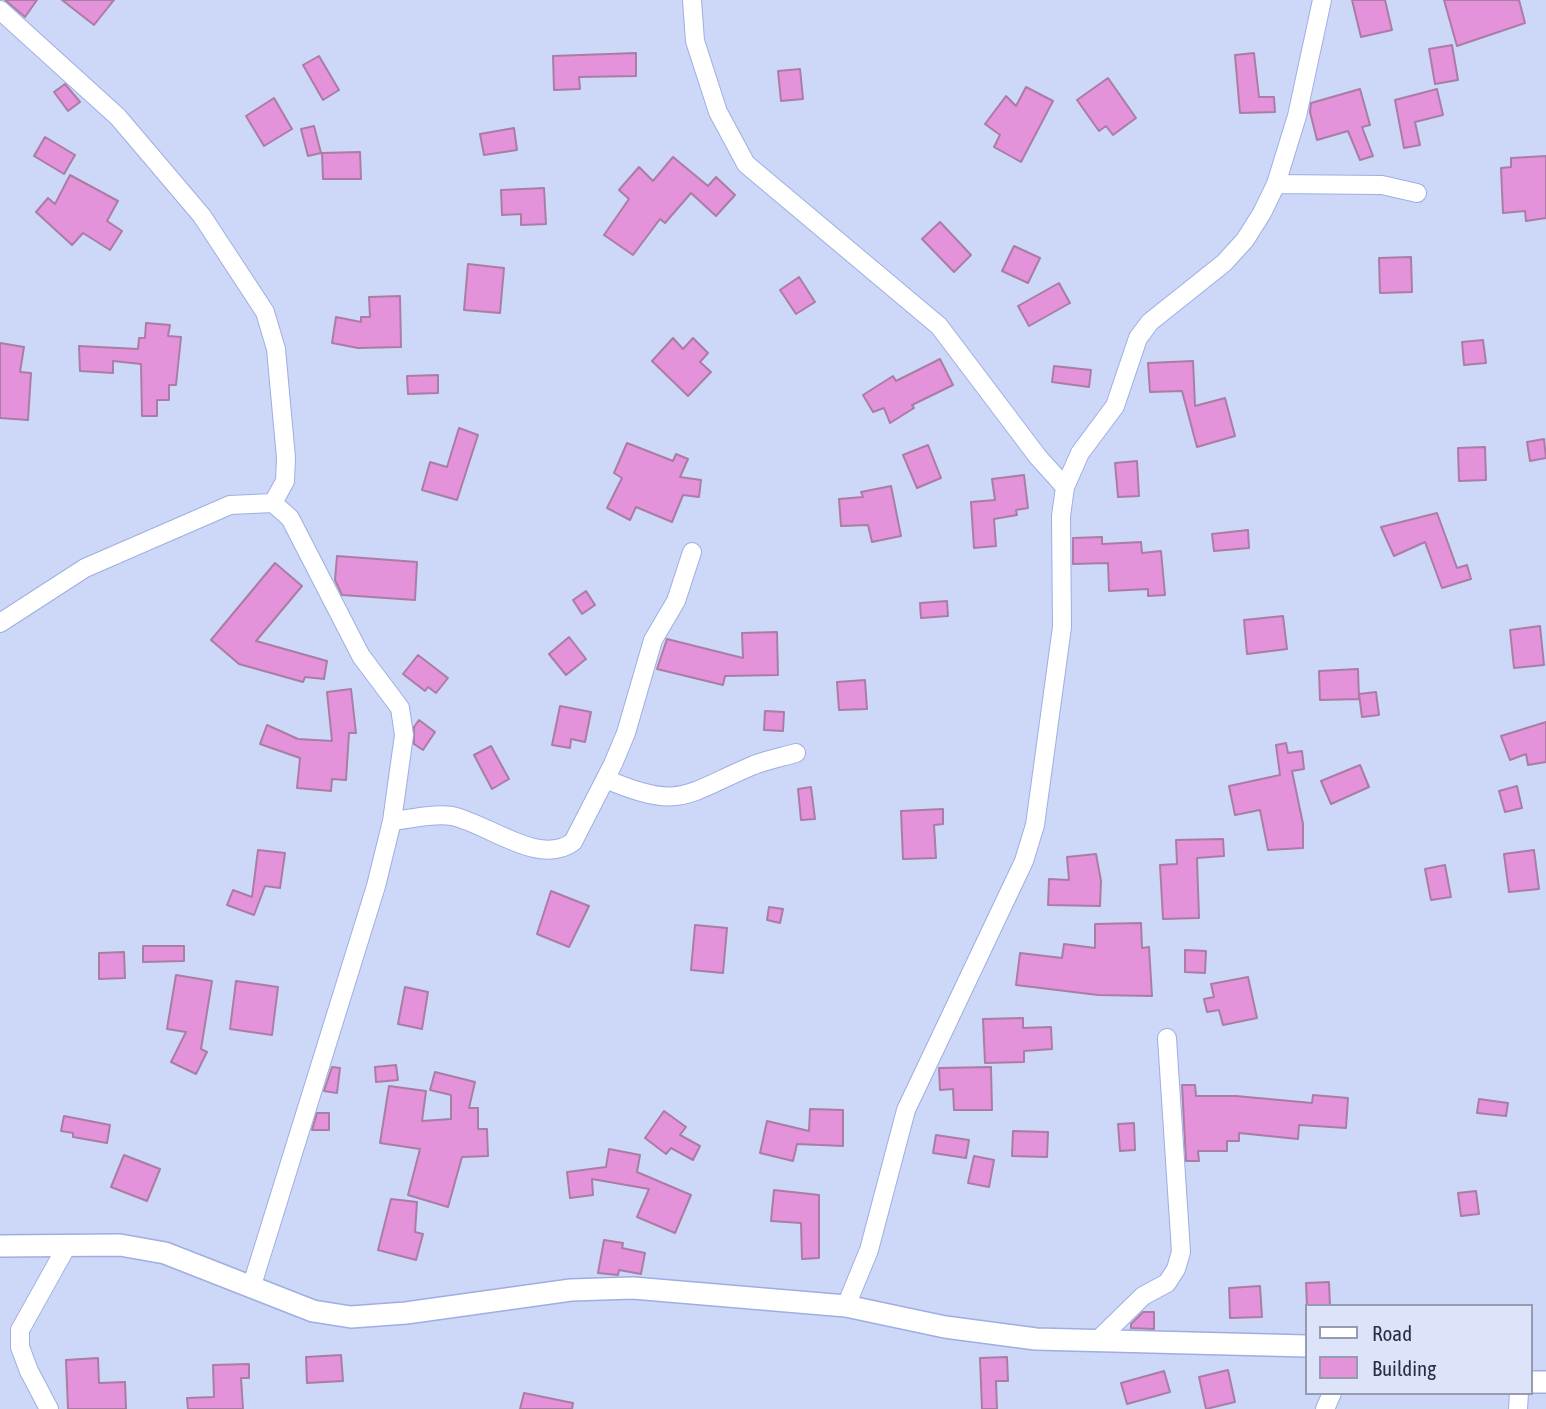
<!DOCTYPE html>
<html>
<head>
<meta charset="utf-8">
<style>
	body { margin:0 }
	#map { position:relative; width:1546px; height:1409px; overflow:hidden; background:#cdd7f7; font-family:"Asap Condensed",sans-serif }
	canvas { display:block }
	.legend { position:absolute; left:1305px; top:1304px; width:228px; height:91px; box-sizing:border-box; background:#dde4fa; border:2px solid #959bb0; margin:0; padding:9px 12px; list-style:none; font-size:21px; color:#282e42 }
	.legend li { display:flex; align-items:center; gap:14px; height:35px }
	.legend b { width:35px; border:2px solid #959bb0 }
</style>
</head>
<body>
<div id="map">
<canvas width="1546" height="1409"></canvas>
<ul class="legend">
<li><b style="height:9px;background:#fff"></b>Road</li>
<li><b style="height:19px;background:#e492da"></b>Building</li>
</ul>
</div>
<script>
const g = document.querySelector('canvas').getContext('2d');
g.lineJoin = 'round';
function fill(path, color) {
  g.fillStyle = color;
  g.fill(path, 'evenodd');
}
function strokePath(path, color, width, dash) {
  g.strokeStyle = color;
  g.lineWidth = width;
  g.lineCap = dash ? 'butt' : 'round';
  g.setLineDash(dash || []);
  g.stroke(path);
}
const building = new Path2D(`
	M5,0h32l-12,17z
	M62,0h52l-20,25z
	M1352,0h33l7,30 -31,7z
	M1444,0h75l6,23 -68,23z
	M1452,45l6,35 -23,4 -6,-35z
	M636,53v23l-57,1 1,12 -26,1 -1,-34z
	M1254,53l5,44h15l1,15 -35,1 -5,-58z
	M319,56l20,34 -16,10 -20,-35z
	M800,69l3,30 -22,2 -3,-30z
	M1108,78l28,40 -23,17 -7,-9 -7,5 -22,-31z
	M65,84l15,18 -12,9 -14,-19z
	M1026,87l27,14 -32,61 -27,-15 6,-12 -15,-11 21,-28 10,10z
	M1360,89l10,36 -8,2 11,29 -13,4 -12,-29 -31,9 -7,-28 1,-9z
	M1437,89l6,26 -28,7 5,23 -16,3 -9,-48z
	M274,98l18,31 -28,17 -18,-30z
	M314,126l7,27 -13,3 -7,-27z
	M514,128l3,22 -33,5 -4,-21z
	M45,137l30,18 -11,19 -30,-18z
	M360,152l1,27h-38l-1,-26z
	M1546,156v62l-20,3 -1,-10 -22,2 -2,-45 10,-1v-9z
	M673,157l35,29 8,-9 19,18 -19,21 -25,-23 -26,30 -5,-4 -27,36 -29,-20 25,-36 -10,-9 20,-23 14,14z
	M70,175l48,26 -11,20 15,10 -12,19 -27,-17 -11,12 -36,-33 12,-14 7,6z
	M544,188l2,36 -25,1v-11l-19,1 -1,-25z
	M940,222l31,33 -17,17 -32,-33z
	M1014,246l26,12 -12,25 -26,-12z
	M1411,257l1,35 -32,1 -1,-35z
	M468,264l36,4 -4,45 -36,-3z
	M799,277l16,25 -19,12 -16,-24z
	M1059,283l11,20 -41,23 -11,-20z
	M400,296l1,51 -43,1 -26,-5 4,-26 25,5v-5h9l-1,-20z
	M146,323l24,2 -2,11 13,1 -5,48h-7v15h-12v16h-15l-1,-52 -28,-3v12l-33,-2 -1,-25 59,3 1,-11h6z
	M673,338l10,11 10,-11 15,15 -8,9 11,10 -23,24 -36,-35z
	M1483,340l3,23 -22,2 -2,-23z
	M0,343l24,4 -4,25 11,1 -3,47 -28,-2z
	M940,359l13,26 -41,20 2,3 -24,15 -6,-15 -11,4 -10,-17 30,-19 3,5z
	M1193,361l2,45 30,-8 10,38 -38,11 -15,-56 -32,1 -2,-29z
	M1054,366l37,4 -2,17 -37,-5z
	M438,375v18l-30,1 -1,-18z
	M459,428l19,7 -21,65 -35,-10 8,-28 17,5z
	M1544,439l2,19 -16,3 -3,-19z
	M627,443l46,18 3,-7 12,5 -8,18 21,3 -2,17 -16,-2 -11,27 -36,-15 -6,13 -23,-12 15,-30 -8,-5z
	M928,445l13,33 -24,10 -14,-33z
	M1485,447l1,33 -27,1 -1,-33z
	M1137,461l2,35 -21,1 -3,-34z
	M1024,475l4,33 -12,2 1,5 -23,4 2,27 -22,2 -3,-46 24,-2 -3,-21z
	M891,486l10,50 -29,6 -4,-17 -27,1 -2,-27 24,-2 -2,-5z
	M1437,513l20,55 10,-3 4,14 -29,9 -17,-46 -31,14 -13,-29z
	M1248,530l1,18 -35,3 -2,-17z
	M1102,537v7l39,-2 1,11 19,-2 4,44 -17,1v-7l-39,2 -1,-28 -35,1v-26z
	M337,556l80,6 -2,38 -73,-5 -7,-15z
	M275,563l27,23 -46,55 71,20 -3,18 -19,-2 -2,5 -64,-18 -28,-24z
	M586,591l9,14 -13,9 -9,-14z
	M947,601l1,15 -27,2 -1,-15z
	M1283,616l4,33 -40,5 -3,-34z
	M1540,626l4,39 -30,3 -4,-38z
	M777,632l1,43 -53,1 -2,9 -66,-16 10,-30 76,19 -1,-25z
	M569,637l17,22 -20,16 -17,-21z
	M418,655l30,23 -12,15 -8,-6 -3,4 -22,-17z
	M1358,669l1,30 -39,1 -1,-29z
	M865,680l2,29 -28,1 -2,-28z
	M351,689l5,44h-7l-3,47 -14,-1 -1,12 -34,-3 3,-30 -40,-14 7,-19 31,14 34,2 -5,-49z
	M1376,692l3,23 -17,2 -3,-23z
	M560,706l31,6 -6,30 -14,-3 -1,9 -18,-3z
	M765,711l19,1 -1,19 -19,-1z
	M419,720l16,12 -12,18 -9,-6v-17z
	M1546,722v40l-18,3 -2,-11 -16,6 -9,-24z
	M1286,743l2,10 14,-2 2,18 -12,2 11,53v24l-35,2 -8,-40 -25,5 -6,-29 51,-11 -4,-30z
	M491,746l18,33 -17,10 -18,-34z
	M1360,765l9,22 -38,17 -10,-23z
	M1517,786l5,22 -17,4 -6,-21z
	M811,787l4,32 -14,1 -3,-31z
	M943,809v15l-9,1 2,33 -33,1 -2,-48z
	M1223,839l1,17 -27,2 2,60 -36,1 -3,-54 17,-1 -1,-24z
	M258,850l27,3 -5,35 -15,-2 -11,29 -27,-10 6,-15 19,7z
	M1534,850l5,39 -30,3 -5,-38z
	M1096,854l5,27 -1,25 -52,-1 1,-26 20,1 -2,-23z
	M1445,865l6,32 -20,3 -6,-31z
	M551,891l38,15 -20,41 -32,-13z
	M769,907l14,2 -3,14 -13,-3z
	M1141,923l1,25 7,-1 3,49 -54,-1 -82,-10 4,-32 42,5 2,-14 31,4v-24z
	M695,925l32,3 -4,45 -32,-3z
	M143,946h41v15l-41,1z
	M1185,950l21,1 -1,22 -20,-1z
	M124,952l1,26 -26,1v-26z
	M176,975l36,6 -11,68 6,3 -11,22 -25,-12 15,-30 -19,-3z
	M1248,977l9,41 -34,7 -4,-15 -12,2 -3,-13 10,-2 -3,-13z
	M236,981l42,6 -6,48 -42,-6z
	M405,987l23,5 -6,37 -24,-5z
	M1023,1018v10l28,-1 1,22 -28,2v11l-39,1 -2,-44z
	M396,1065l2,15 -22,2 -1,-15z
	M332,1067l8,1 -3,25 -13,-2z
	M991,1067l1,43h-38l-1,-21 -13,1 -1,-22z
	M435,1072l40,10 -6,26h9v21h9l1,27 -26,1 -14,50 -40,-12 12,-46 -40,-6 9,-57 37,5 -4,30 29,-2v-24l-21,-5z
	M1182,1085h13l1,11h40l76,7 1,-8 35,3 -2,30 -47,-3 -1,14 -59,-6v8h-12v10h-29l1,10h-13z
	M1479,1099l29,4 -2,13 -29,-3z
	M810,1109l33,1v36l-46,-2 -4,17 -33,-8 7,-32 42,10z
	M664,1111l22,16 -6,8 20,11 -7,14 -22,-12 -5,6 -21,-16z
	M317,1113h12v17h-17z
	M64,1116l46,9 -3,18 -34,-6v-4l-12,-2z
	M1134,1123l1,27 -15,1 -2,-27z
	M1013,1131l35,1 -1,25 -35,-1z
	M936,1135l33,5 -3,18 -33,-5z
	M609,1149l31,6 -3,17 54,23 -16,38 -38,-16 12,-28 -57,-10 1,16 -23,3 -3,-26 39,-5z
	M124,1155l36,14 -13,32 -36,-14z
	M974,1156l20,4 -5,27 -21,-4z
	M774,1190l45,5v63l-17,1 -1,-36 -30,-2z
	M1476,1191l3,23 -18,2 -3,-23z
	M391,1199l26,3 -2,30 8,2 -7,26 -38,-10z
	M604,1240l19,3 -1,5 23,5 -4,21 -22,-4 -1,5 -20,-2z
	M1329,1282l1,24h-23l-1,-23z
	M1260,1286l2,31 -32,1 -1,-30z
	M1143,1312h11v17l-23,-1v-4z
	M341,1355l2,26 -36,2 -1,-26z
	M1007,1357l1,24h-12l1,28h-15l-2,-51z
	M98,1358l1,25 26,-1 1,27h-58l-2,-49z
	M249,1364v14h-8l2,31h-55l-1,-11 27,-1 -1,-32z
	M1228,1370l7,32 -29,7 -7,-32z
	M1164,1371l6,21 -43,12 -6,-21z
	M524,1393l49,10 -1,6h-52z`);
fill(building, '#e492da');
strokePath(building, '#aa7da4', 2);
const minor = new Path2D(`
	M692,0l3,41 23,71 28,52 193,162 99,131 27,30
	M0,10l118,107 84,99 63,96 11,37 10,109 -1,23 -12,22
	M1276,184l106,1 35,8
	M0,623l85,-55 145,-63 43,-2 17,15 71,138 39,52 4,27 -12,86 -16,65 -124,399
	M606,779c75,33 81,14 148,-14 13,-5 28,-8 42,-12
	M392,821c19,-2 41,-8 60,-5 37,8 87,51 121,26l40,-78 13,-31 27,-93 23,-39 16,-49
	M846,1306l23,-56 37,-140 118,-249 11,-36 27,-198 -1,-111 4,-29 15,-34 35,-47 23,-68 12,-16 74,-59 21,-23 17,-27 14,-29 21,-68 25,-116
	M1098,1340l45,-44 24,-13 9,-14 5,-17 -14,-214
	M49,1409l-20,-38 -9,-24v-17l48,-86
	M1325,1409l7,-16
	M1518,1409l1,-16`);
const tertiary = new Path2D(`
	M0,1246l120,-1 45,8 148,58 38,6 55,-4 165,-23 62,-2 213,18 99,21 91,12 270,7
	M1530,1382h16`);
strokePath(minor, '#9eaee2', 20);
strokePath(tertiary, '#9eaee2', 24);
strokePath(minor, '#fff', 18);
strokePath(tertiary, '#fff', 21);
</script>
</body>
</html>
